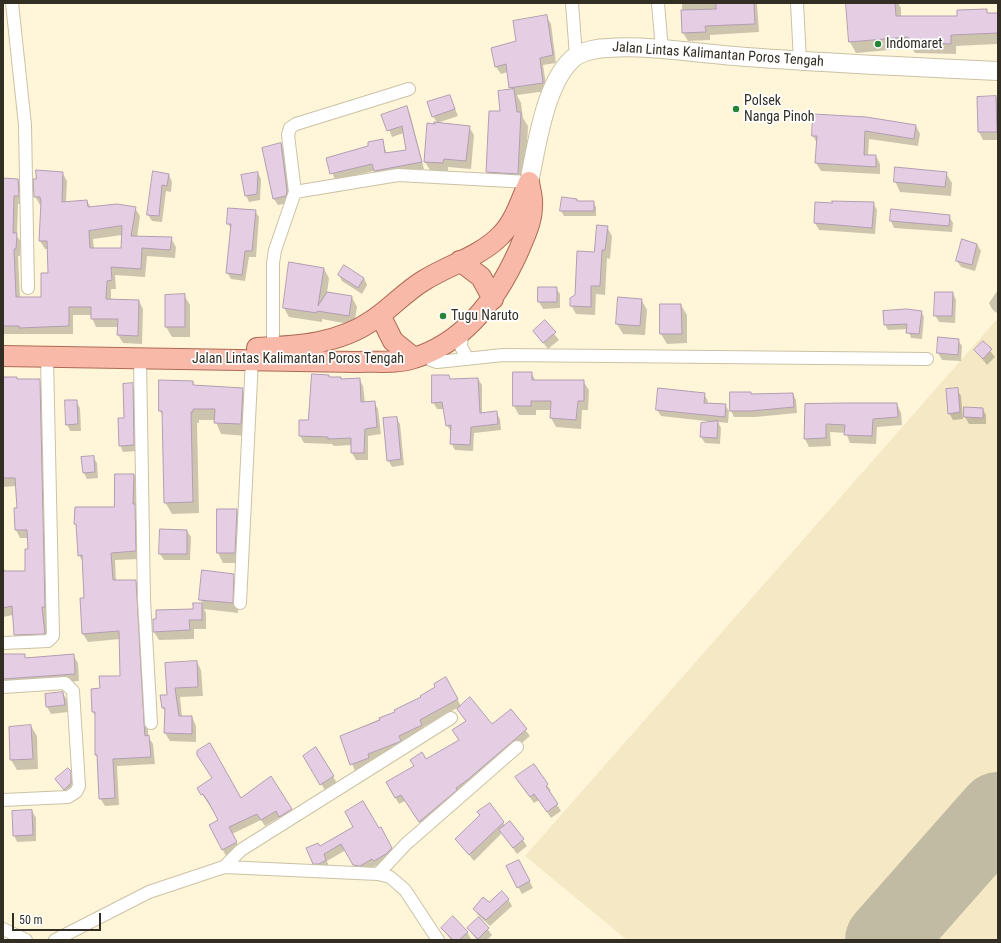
<!DOCTYPE html>
<html>
<head>
<meta charset="utf-8">
<style>
	body { margin:0 }
	#map { position:relative; width:1001px; height:943px; overflow:hidden; background:#fff6d9; font-family:"Roboto Condensed",sans-serif }
	canvas { display:block }
	.frame { position:absolute; inset:0; border:4px solid #322e23; pointer-events:none }
	.scale { position:absolute; left:12px; top:913px; width:89px; height:18px; box-sizing:border-box; border:2px solid #322e23; border-top:0; padding-left:5px; font-size:12px; line-height:14px; white-space:nowrap; color:#322e23; -webkit-text-stroke:3px #fff; paint-order:stroke }
</style>
</head>
<body>
<div id="map">
<canvas width="1001" height="943"></canvas>
<div class="frame"></div>
<div class="scale">50 m</div>
</div>
<script>
const g = document.querySelector('canvas').getContext('2d');
g.lineJoin = 'round';
function fill(path, color) {
  g.fillStyle = color;
  g.fill(path, 'evenodd');
}
function strokePath(path, color, width, dash) {
  g.strokeStyle = color;
  g.lineWidth = width;
  g.lineCap = dash ? 'butt' : 'round';
  g.setLineDash(dash || []);
  g.stroke(path);
}
function drawText(font, color, halo, rows, align = 'center') {
  g.font = font + ' "Roboto Condensed",sans-serif';
  g.lineWidth = 3.5;
  g.setLineDash([]);
  g.textBaseline = 'middle';
  g.strokeStyle = halo;
  g.fillStyle = color;
  for (const [text, x, y, turn = 0] of rows) {
    g.save();
    g.translate(x, y);
    g.rotate((+turn || 0) * Math.PI / 180);
    g.textAlign = isNaN(turn) ? turn : align;
    if (halo) g.strokeText(text, 0, 0);
    g.fillText(text, 0, 0);
    g.restore();
  }
}
fill(new Path2D(`
	M998,318v622h-371l-102,-84z`), '#f5e9c5');
fill(new Path2D(`
	M682,3h75l2,29 -49,3v5l-22,1 -5,-8z
	M847,3h51l3,5v9h57l28,-7 2,4h10v32l-1,-2 -41,2v8l-41,-1 -3,-5 -56,5 -6,-11z
	M546,16l5,8 5,39 -13,2 4,26 -30,4 4,8 2,15 5,8 -3,61 -30,-2 -8,-13 14,-60 11,-22 -4,-18 -7,2 -5,-7 -4,-18 26,-7z
	M450,96l8,20 -21,7 -4,-7z
	M996,97l2,4v39h-15l-4,-8z
	M407,108l3,6 14,55 -46,8 -4,-6 -39,9 -8,-22 43,-11 12,-7 5,14 21,-3 -4,-18 -12,4 -9,-22z
	M916,126l4,8 -2,12 -49,-7 -1,17h8l4,8v10l-59,-3 -5,-8 1,-20 -4,-7z
	M469,127l5,8 -3,34 -23,-2v5l-18,-2 -5,-8z
	M281,144l4,7 6,47 -2,5 -11,2 -4,-6z
	M62,172l5,9 -1,21 21,-1 4,7h44l5,8 -3,22h34l5,9 -1,11 -28,-2 -2,21 -30,-2 1,14h-5v11l28,1 4,8 -1,35 -19,-1 -5,-8 1,-8h-23l-4,-9v-3h-19v19h-70v-155l15,1 5,8v16h-5l-1,32 4,6 -1,14h-2l2,42h22l7,-24 -1,-25h-3l-5,-8 2,-36h-2l-5,-9zM122,235v14h-28l-1,-10z
	M154,173l15,2 3,7 -1,10 -5,-1 -4,31 -10,-1 -4,-6z
	M258,173l3,6 -1,21 -11,2 -3,-7z
	M946,173l6,10 -1,13 -51,-4 -5,-11z
	M577,200l1,2h15l3,5v9h-32l-3,-5z
	M873,203l4,7 -2,24 -56,-4 -4,-7z
	M255,211l4,6 -3,40h-7l-4,24 -14,-2 -4,-7 5,-42 -4,-6z
	M949,216l4,7 -1,9 -58,-4 -3,-7z
	M607,227l5,9 -2,23 -3,-1 -2,37 -9,-1 -1,21 -19,-1 -5,-9z
	M977,244l4,7 -6,20 -14,-4 -4,-6z
	M324,269l5,9 -2,15 25,4 5,10 -3,18 -32,-6v3l-33,-5 -5,-9z
	M339,275l25,3 3,7 -5,9 -20,-13z
	M539,288h17l4,6v14l-17,1 -4,-7z
	M998,290v24l-6,-5 -3,-6z
	M953,293l3,7 -1,23 -16,-1 -4,-7z
	M184,295l6,10v32h-18l-6,-10z
	M641,299l6,11 -2,25 -22,-1 -6,-10z
	M681,305l6,10v28l-20,1 -6,-10z
	M921,312l3,5 -2,22 -11,-1 -3,-9 -20,1 -3,-5z
	M545,322l14,18 -11,9 -14,-18z
	M939,338l19,2 4,6 -1,15 -19,-1 -4,-7z
	M983,342l12,15 -8,8 -12,-15z
	M531,373l5,8h47l6,9 -1,20h-6l-1,19 -25,-2 -5,-9v-8h-15v5h-17l-5,-9z
	M329,376l1,2 11,2 18,-1 4,7 2,17 9,-1 4,7 3,25 -13,2v24h-12l-4,-7v-8l-18,1 -2,-2 -28,-1 -4,-7 9,-15z
	M449,376l2,4 27,-1 4,6v29l14,-2 4,7 1,11 -27,3 -1,18 -18,-1 -4,-7v-11l-4,-7 -3,-16h-7l-4,-7z
	M3,378l36,2 5,8 5,254 -29,1 -5,-8 -2,-20 -10,2v-50l3,5h20l3,-22v-12h-9l-4,-8 2,-21 -2,-23 -13,1z
	M160,381l33,1 2,5 47,2 7,11 -2,36 -26,-2 -6,-14h-16v3h-2l2,90 -27,1 -7,-12 -2,-86 -3,-5z
	M132,384l4,7 1,60 -14,1 -3,-7z
	M957,389l4,7 2,23 -10,1 -4,-7z
	M704,394l4,7 -1,3 18,1 4,6 -1,12 -10,-1 3,6 -1,16 -15,-1 -4,-6 13,-15 -53,-6 -4,-6z
	M793,394l3,6 1,13 -42,4h-21l-3,-6z
	M76,401l4,7 1,23h-11l-3,-7z
	M897,404l4,9 1,12 -25,2 -1,17 -26,-1 -4,-10 -16,-1 1,14 -22,1 -4,-8 1,-34z
	M965,408l18,1 3,6v9h-17l-4,-7z
	M396,418l4,6 4,41 -12,2 -4,-7z
	M93,457l4,6 1,15 -11,1 -3,-6z
	M134,475l4,8 2,76 -25,1 1,21h20l4,8 8,143v5l5,7 2,20 -38,2 2,39 -14,1 -5,-8 -2,-39 -2,-4v-38l-3,-5 8,-23 20,-12 -1,-38 -32,3 -5,-8 2,-35 -1,-35 -5,-9 -2,-28 -2,-3 1,-16h39z
	M237,510l5,10 -2,43h-17l-5,-10z
	M187,531l4,6 -1,23h-26l-4,-6z
	M233,574l6,11 -1,28 -34,-4 2,4v16h-12v10l-35,1 -5,-8 40,-22v-6h9l-3,-5z
	M24,655l2,3 47,-3 5,8 1,18 -73,5 -3,-5v-25z
	M197,662l4,8 2,26 -23,1 2,20h10l4,9v16l-26,-1 -5,-8 1,-21 -3,-4 5,-13z
	M446,679l15,27 31,19 18,-15 20,26 -107,92 -18,-27 -6,3 -12,-21 73,-43 7,-18 -10,-14 -34,19 2,5 -21,15 -33,14 1,3 -17,7 -14,-35 55,-24 27,-14 14,-10z
	M63,693l4,7 1,12 -17,2 -4,-7 -1,-12z
	M31,726l6,10 1,33 -21,1 -6,-10 -1,-33z
	M316,749l21,34 -12,7 -21,-34z
	M70,772l4,7v11l-6,6 -12,-16z
	M271,777l24,39 -11,7 -4,-6 -15,9 -4,-6 -29,14 8,15 -14,7 -16,-31 9,-5 -21,-32 42,11z
	M520,784l27,1 4,6 -2,1 12,19 -10,7 -12,-18 -5,3z
	M32,811l4,7v23l-19,1 -3,-7z
	M503,822l2,4 18,14 4,6 -10,8 -15,-21 -28,28 -18,-22z
	M381,828l14,27 -17,12 -1,-2 -13,7h-6l-12,-22 -19,11 2,6 -11,3 -4,-7 6,-15z
	M507,867h15l11,21 -11,6z
	M508,899l4,7 -22,20 -12,-11 -4,-6z
	M479,918l13,17 -5,5h-10l-9,-11z
	M442,928l25,4 4,7 -20,1z`), '#0003');
strokePath(new Path2D(`
	M885,940l113,-128`), '#c2bba4', 80);
const building = new Path2D(`
	M716,3h38l1,21 -50,2 1,6 -24,1 -1,-23 35,-1z
	M846,3h49l1,13h61v-6l30,-1v4h11v20l-47,2v9l-43,-2v-5l-59,5z
	M547,15l6,40 -13,3 3,25 -34,5 -3,-24 -11,3 -4,-19 25,-7 -3,-20z
	M514,89l3,23h4l-3,62 -32,-2 3,-61h11l-2,-20z
	M450,95l5,14 -23,8 -5,-15z
	M996,96l1,36h-19l-1,-35z
	M407,106l15,56 -48,9 -2,-7 -42,10 -4,-16 42,-12v-4l15,-3 2,14 21,-3 -4,-24 -15,5 -6,-16z
	M813,114l53,3 50,8 -2,14 -49,-8 -1,24h12v12l-61,-4 2,-27h-5z
	M434,122l36,4 -4,35 -22,-2 -1,4 -19,-1 3,-39 8,1z
	M281,143l6,48 -1,5 -13,3 -11,-51z
	M895,167l52,5 -2,15 -51,-5z
	M36,170l27,2 -1,30 25,-2 1,7 29,-3 19,3 -5,29 41,1 -2,13 -28,-2 -1,21 -30,-2 1,13 -5,1 -1,18 33,1 -1,36 -21,-1 1,-16h-27v-12h-22v19l-50,2v-2h-16v-148l15,1 1,17h-5l-1,37h4l-1,16h-2l2,48h25v-24h7l-1,-32h-8l2,-39 -1,-5h-6l-1,-18h3zM122,226l-1,22h-31l-1,-17z
	M153,171l16,3 -2,12 -5,-1 -3,31 -12,-1z
	M258,172l-1,22 -12,2 -4,-21z
	M562,197l15,2v2h17v10h-34z
	M832,201l42,1 -2,26 -58,-5 1,-21 17,1z
	M228,208l28,2 -4,41h-7l-3,24 -16,-2 5,-49h-4z
	M891,209l59,6 -1,11 -59,-5z
	M597,225l11,1 -3,24h-3l-2,36h-9v21l-21,-1v-8l5,-3 2,-44 17,1z
	M962,239l15,5 -5,21 -16,-4z
	M289,262l35,6 -6,38 9,-14 25,4 -3,20 -32,-5v2l-34,-5z
	M344,265l20,13 -6,10 -20,-13z
	M538,287h19v15h-19z
	M935,292h18l-1,24h-18z
	M185,294v33h-20v-32z
	M618,297l24,2 -2,27 -24,-2z
	M660,304h21l1,30h-22z
	M907,309l15,2 -3,23 -13,-1 1,-9 -23,1 -1,-14z
	M545,320l11,12 -13,11 -10,-12z
	M938,337l21,2 -1,16 -21,-2z
	M983,341l9,8 -9,10 -9,-9z
	M513,372h19v8h52v21h-6l-2,19 -26,-2 1,-17h-20v5h-18z
	M312,374l17,1v2h12v2l19,-1 1,24 14,-1 2,26 -12,2 -1,24h-13v-15l-23,1v-2l-29,-1v-16h9z
	M432,375h17l1,4 28,-1 2,35 17,-2 1,13 -27,3 -1,18 -20,-1 1,-19 -5,1 -4,-24 -10,1z
	M3,377h14v2h23l5,228h-3l3,27 -31,1 -2,-29 -9,2v-37h22v-22h3l-1,-19h-12l-1,-22h3l-2,-30h-12z
	M159,380l34,1v4l50,3 -2,36 -27,-1 1,-14h-22v3h-2l2,90 -29,1 -2,-92h-3z
	M133,383l1,62 -15,1 -1,-28h6l-1,-34z
	M658,388l47,5 -1,10 22,1 -1,13 -69,-7z
	M958,388l2,24 -12,2 -2,-25z
	M730,392h21v2l42,-1 1,14 -43,4h-21z
	M65,400h12l1,24 -12,1z
	M846,403h51l1,14 -25,2 -1,17 -28,-1 1,-10 -19,-1v14l-22,1 1,-35z
	M964,407l19,1v10l-19,-1z
	M397,417l4,42 -14,2 -4,-43z
	M718,421l-1,17 -17,-1 1,-14z
	M94,456l1,16 -12,1 -2,-16z
	M115,474h19l-1,30h2l1,47 -25,2 2,27h23l8,143 1,13 4,-1 2,22 -38,2 2,39 -16,1 -2,-44h-2v-43h-3l-1,-23 9,-1 -1,-12h21l-1,-45 -37,3 -2,-36h4l-2,-43 -4,1 -2,-32h-2l1,-17h39z
	M217,509h20l-2,44h-18z
	M160,529l27,1v24h-28z
	M202,570l32,4 -1,29 -34,-3z
	M193,603h9v17h-13l1,10 -37,2v-13h3v-9l37,-1z
	M3,654h22v4l49,-4 1,20 -72,5z
	M197,661l1,26 -23,1 4,28h13v18l-28,-1 1,-25h-3l-2,-13h7l-2,-32z
	M446,677l12,22 -38,21 2,5 -23,11 2,5 -2,1 -31,12 1,4 -19,7 -10,-29 40,-16 -1,-2 16,-6 -1,-2 27,-13 -1,-1 15,-9 -1,-3z
	M63,692l2,13 -19,2 -1,-13z
	M470,697l22,27 19,-15 16,20 -61,52 -10,7 1,2 -38,32 -18,-27 -6,3 -9,-16 28,-16 -4,-6 12,-8 4,7 33,-19 -7,-10 14,-9 -9,-12z
	M31,725l2,34 -23,1 -1,-33z
	M210,743l31,55 30,-22 21,33 -13,8 -3,-6 -15,9 -4,-6 -28,13 8,15 -15,8 -13,-25 9,-5 -9,-17 -6,-9 -2,1 -4,-7 15,-10 -15,-23v-4z
	M316,747l18,29 -14,9 -17,-29z
	M534,764l14,20 -2,2 12,18 -11,8 -13,-18 -4,3 -15,-20z
	M68,768l3,3v12l-7,7 -9,-11z
	M363,801l16,27 2,-1 11,21 -6,6 -12,7 -2,-2 -12,7 -7,-1 -12,-21 -17,10 2,6 -7,4h-6l-7,-16 12,-5 2,3 33,-19 -8,-15z
	M490,803l14,19 -35,33 -14,-16 25,-24 -3,-3z
	M32,810l1,25 -20,1 -1,-25z
	M510,821l14,18 -11,9 -14,-18z
	M519,860l11,21 -13,7 -11,-22z
	M502,891l7,8 -23,21 -13,-11 10,-12 6,5z
	M453,916l15,16 -9,8h-6l-12,-12z
	M479,917l10,11 -11,11 -11,-11z`);
fill(building, '#e5cee4');
strokePath(building, '#b39db2', 1);
const minor = new Path2D(`
	M12,3l13,122 3,163
	M572,3l4,53
	M658,3l4,47
	M797,3l3,58
	M409,89l-113,35 -6,4 -2,7 7,57 103,-17 131,7
	M462,331l-1,16 7,12
	M273,347v-84l2,-13 20,-58
	M424,354l7,6 6,2 66,-7 424,4
	M140,359l4,241 7,123
	M240,603l12,-244
	M3,643l45,-2 5,-5 -6,-278
	M3,687l62,-4 8,8 6,95 -3,6 -8,5 -65,3
	M224,867l154,7 12,3 15,13 33,50
	M378,874l28,-30 111,-97
	M3,929l23,11
	M55,940l94,-48 75,-25 17,-17 19,-12 191,-120`);
const secondary = new Path2D(`
	M529,182c8,-36 16,-103 47,-126 8,-5 22,-8 32,-8 42,-3 85,5 127,8 87,7 175,11 263,15`);
const primary = new Path2D(`
	M460,261l21,16 12,22
	M380,315l13,26 21,17
	M257,348c41,-2 82,-4 116,-28 18,-12 32,-28 50,-39 25,-16 57,-24 78,-46 14,-14 20,-35 28,-53
	M3,356l354,6c18,-1 40,2 57,-4 52,-16 84,-61 105,-108 6,-15 13,-28 13,-44 1,-8 -2,-16 -3,-24`);
strokePath(minor, '#cbc2a6', 14);
strokePath(secondary, '#cbc2a6', 20);
strokePath(primary, '#af6a55', 22);
strokePath(minor, '#fff', 12);
strokePath(secondary, '#fff', 18);
strokePath(primary, '#f8b9a9', 20);
for (const [x, y, r, color] of [
	[878,44,4,"#278436"],
	[736,109,4,"#278436"],
	[443,316,4,"#278436"]
]) {
  const dot = new Path2D();
  dot.arc(x, y, r, 0, 2 * Math.PI);
  g.fillStyle = color;
  g.fill(dot);
  strokePath(dot, '#fff', 1.5);
}
drawText('14px', '#322e23', '#fff', [
	["Indomaret",886,44],
	["Polsek",744,101],
	["Nanga Pinoh",744,117],
	["Tugu Naruto",451,316]
], 'left');
drawText('14px', '#322e23', '#fff', [
	["Jalan Lintas Kalimantan Poros Tengah",718,55,4],
	["Jalan Lintas Kalimantan Poros Tengah",298,359]
]);
</script>
</body>
</html>
